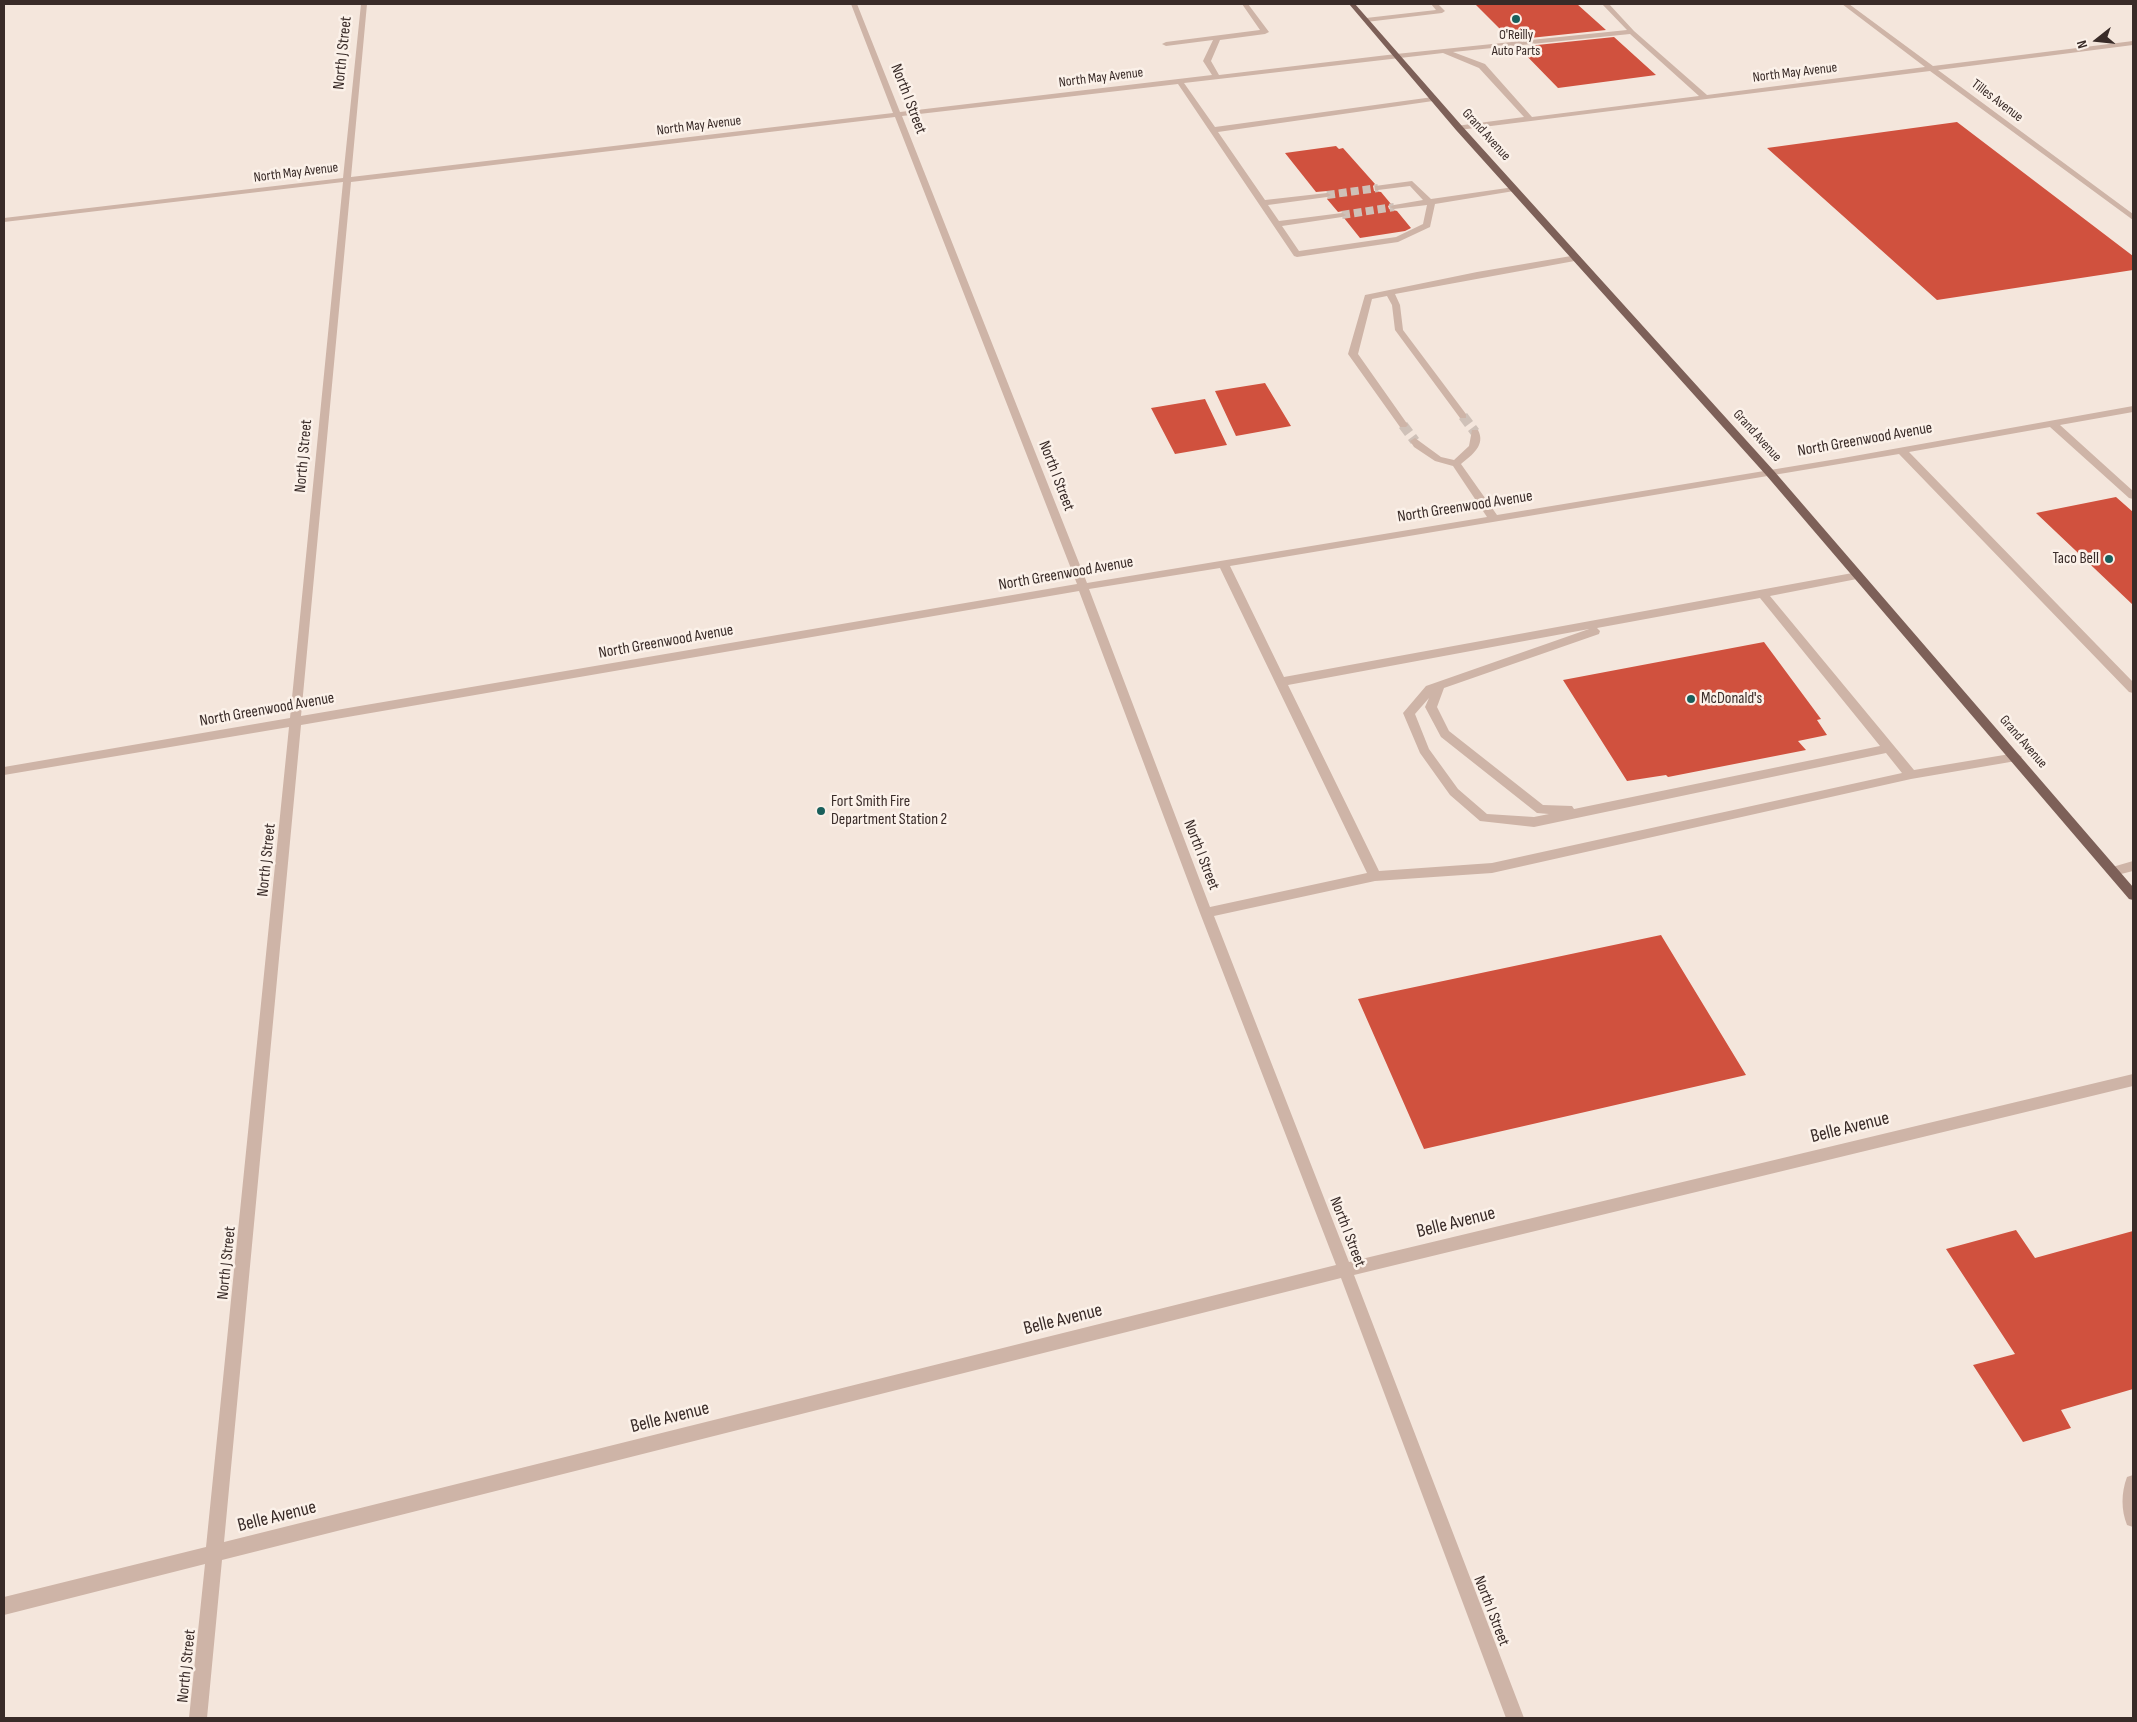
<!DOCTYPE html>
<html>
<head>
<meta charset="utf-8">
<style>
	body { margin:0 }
	#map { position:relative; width:2137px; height:1722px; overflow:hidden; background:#f4e6dc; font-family:"Sofia Sans Condensed",sans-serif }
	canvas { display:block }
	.frame { position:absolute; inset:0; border:5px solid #392b28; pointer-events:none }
	.north { position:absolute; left:2072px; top:15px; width:50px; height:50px; -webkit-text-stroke:4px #fbf1e9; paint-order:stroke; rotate:254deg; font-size:14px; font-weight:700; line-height:20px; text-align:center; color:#392b28 }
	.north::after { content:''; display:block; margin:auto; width:18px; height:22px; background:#392b28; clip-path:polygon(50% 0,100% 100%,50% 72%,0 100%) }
</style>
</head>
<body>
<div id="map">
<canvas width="2137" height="1722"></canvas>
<div class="frame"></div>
<div class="north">N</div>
</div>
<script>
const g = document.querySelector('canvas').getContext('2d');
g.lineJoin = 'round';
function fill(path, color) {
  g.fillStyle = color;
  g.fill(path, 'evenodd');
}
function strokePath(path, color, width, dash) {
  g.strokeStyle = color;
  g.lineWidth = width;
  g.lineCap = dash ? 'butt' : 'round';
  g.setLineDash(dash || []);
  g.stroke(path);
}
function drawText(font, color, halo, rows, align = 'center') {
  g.font = font + ' "Sofia Sans Condensed",sans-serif';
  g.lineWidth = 5;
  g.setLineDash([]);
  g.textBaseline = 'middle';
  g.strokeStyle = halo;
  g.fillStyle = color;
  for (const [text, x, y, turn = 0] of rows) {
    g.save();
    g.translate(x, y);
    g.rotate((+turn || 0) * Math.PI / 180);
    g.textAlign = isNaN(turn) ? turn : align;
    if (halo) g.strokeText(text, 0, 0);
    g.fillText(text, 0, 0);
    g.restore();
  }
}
fill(new Path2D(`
	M1475,4h102l29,26 -95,10z
	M1614,37l42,38 -98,13 -40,-41z
	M1957,122l176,134v14l-196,30 -170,-152z
	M1336,146l3,3 4,-1 32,36 -2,2 1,5 7,1 10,12 -3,2 1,3 8,2 14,17 -6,3 -45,7 -16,-20 4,-4 -5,-3 -5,1 -11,-13 6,-5 -6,-3 -11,1 -31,-39z
	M1265,383l26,43 -55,10 -21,-45z
	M1205,399l22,46 -52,9 -24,-46z
	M2116,497l17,15v93l-97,-92z
	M1764,642l57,77 -4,1 10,15 -29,6 8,9 -138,27 -2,-2 -39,6 -64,-101z
	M1661,935l85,140 -322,74 -66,-150z
	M2016,1230l19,28 98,-27v158l-72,21 10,18 -48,14 -50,-77 42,-11 -69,-105z`), '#d0513e');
strokePath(new Path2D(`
	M1327,195l51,-7
	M1342,215l52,-8`), '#cfc1b8', 8, [8, 4]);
strokePath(new Path2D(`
	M1463,416l12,16
	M1403,425l12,16`), '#cfc1b8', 10, [10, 5]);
fill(new Path2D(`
	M361,4h6l-16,173 542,-64 -42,-109h6l43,108 312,-37 -9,-14 10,-21 -47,6 -4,-2 4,-2 94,-12 -18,-26h6l21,28 -4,2 -45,6 -9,21 8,14 177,-21 231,-24 -25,-26h7l25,27 73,64 218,-28 -83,-63h7l84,62 200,-25v4l-195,25 195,144v6l-203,-149 -471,59 -4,-2 1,-2 68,-9 -45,-49 -36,-15 -259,30 31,44 218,-30 4,2 -4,2 -215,31 47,68 62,-7 4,2 -4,2 -59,8 11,16 63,-8 4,2 -4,2 -60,9 17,25 97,-14 27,-13 4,-19 -33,4 -4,-2 4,-2 29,-5 -13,-14 -32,4h-3v-4l37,-5 19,18 83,-12 4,2 -4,2 -79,13 -5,23 -32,15 -101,15 -3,-1 -116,-172 -276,32 185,467 400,-66 -34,-51 -18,-5 -21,-14 -4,-6 5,-3 26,19 13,3 15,-14 3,-16h6c8,15 -6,25 -17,34l36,51 346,-57 290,-52v6l-73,13 73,66v8l-4,-1 -79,-71 -141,25 224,230v11l-4,-1 -230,-238 -669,112 54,111 574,-105 4,2 1,2 -1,2 -92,18 144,174 102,-17 6,4 -6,4 -105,18 -419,94 -117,8 -161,35 135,346 784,-188v12l-779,189 170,443h-18l-165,-440 -1119,282 -15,158h-18l16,-154 -201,51v-18l202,-50 83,-820 -285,48v-8l286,-49 53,-536 -339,40v-4l339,-40zM1630,34l69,62 -167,21 -47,-53 -32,-12zM895,117l182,467 -776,132 50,-534zM1220,568l147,305 -157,34 -121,-318zM1079,591l121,322 136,352 -1112,277 77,-817zM1760,598l120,148 -306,63 -2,-3 -29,-1 -94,-74 -12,-24 7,-19 155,-54 1,-3 -3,-3zM1589,629l-163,57 -23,27 17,40 30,42 30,26 54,6 352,-74 16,20 -410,90 -113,8 -91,-186zM1429,698l-4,9 16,30 96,76 12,1 -15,3 -47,-3 -29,-25 -29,-40 -14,-35z
	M1431,4h7l7,7 -3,2 -76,9 -3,-2 3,-2 70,-8z
	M1577,255l4,3 -1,2 -185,34 5,11 3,25 63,84v4h-6l-65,-88 -3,-25 -5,-9 -15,3 -14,55 50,71 -2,2h-6l-52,-73 17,-59 112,-23z
	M2133,861v10l-20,5 -4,-2 -2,-3 2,-3z
	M2133,1475v52l-6,-2c-6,-15 -6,-32 0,-48z`), '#ceb4a7');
fill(new Path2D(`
	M1349,4h6l107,122 312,345 359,416v13l-4,-1 -363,-424 -310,-345z`), '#7d6058');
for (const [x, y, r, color] of [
	[1516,19,5,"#195f5b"],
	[2109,559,5,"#195f5b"],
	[1691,699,5,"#195f5b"],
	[821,811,5,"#195f5b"]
]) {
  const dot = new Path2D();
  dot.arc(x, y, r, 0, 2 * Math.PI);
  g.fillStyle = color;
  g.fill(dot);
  strokePath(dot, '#fbf1e9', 2);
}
drawText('14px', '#392b28', '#fbf1e9', [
	["O'Reilly",1516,35],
	["Auto Parts",1516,51]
]);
drawText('14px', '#392b28', '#fbf1e9', [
	["North May Avenue",1795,73,-7],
	["North May Avenue",1101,78,-7],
	["Tilles Avenue",1997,101,37],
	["North May Avenue",699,126,-7],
	["Grand Avenue",1486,135,48],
	["North May Avenue",296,173,-7],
	["Grand Avenue",1757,436,48],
	["Grand Avenue",2023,742,49]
]);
drawText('16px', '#392b28', '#fbf1e9', [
	["North J Street",343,53,-84],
	["North I Street",908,99,69],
	["North Greenwood Avenue",1865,440,-10],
	["North J Street",304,456,-85],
	["North I Street",1056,476,69],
	["North Greenwood Avenue",1465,507,-9],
	["North Greenwood Avenue",1066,574,-10],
	["North Greenwood Avenue",666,642,-10],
	["North Greenwood Avenue",267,710,-10],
	["North I Street",1201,855,69],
	["North J Street",267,860,-84],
	["North I Street",1347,1232,69],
	["North J Street",227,1263,-84],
	["North I Street",1491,1611,69],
	["North J Street",187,1666,-84]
]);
drawText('16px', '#392b28', '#fbf1e9', [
	["Taco Bell",2099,559,"right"],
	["McDonald's",1701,699],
	["Fort Smith Fire",831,802],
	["Department Station 2",831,820]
], 'left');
drawText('19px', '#392b28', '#fbf1e9', [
	["Belle Avenue",1850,1128,-14],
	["Belle Avenue",1456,1223,-14],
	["Belle Avenue",1063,1320,-14],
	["Belle Avenue",670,1418,-14],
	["Belle Avenue",277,1517,-14]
]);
</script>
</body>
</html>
